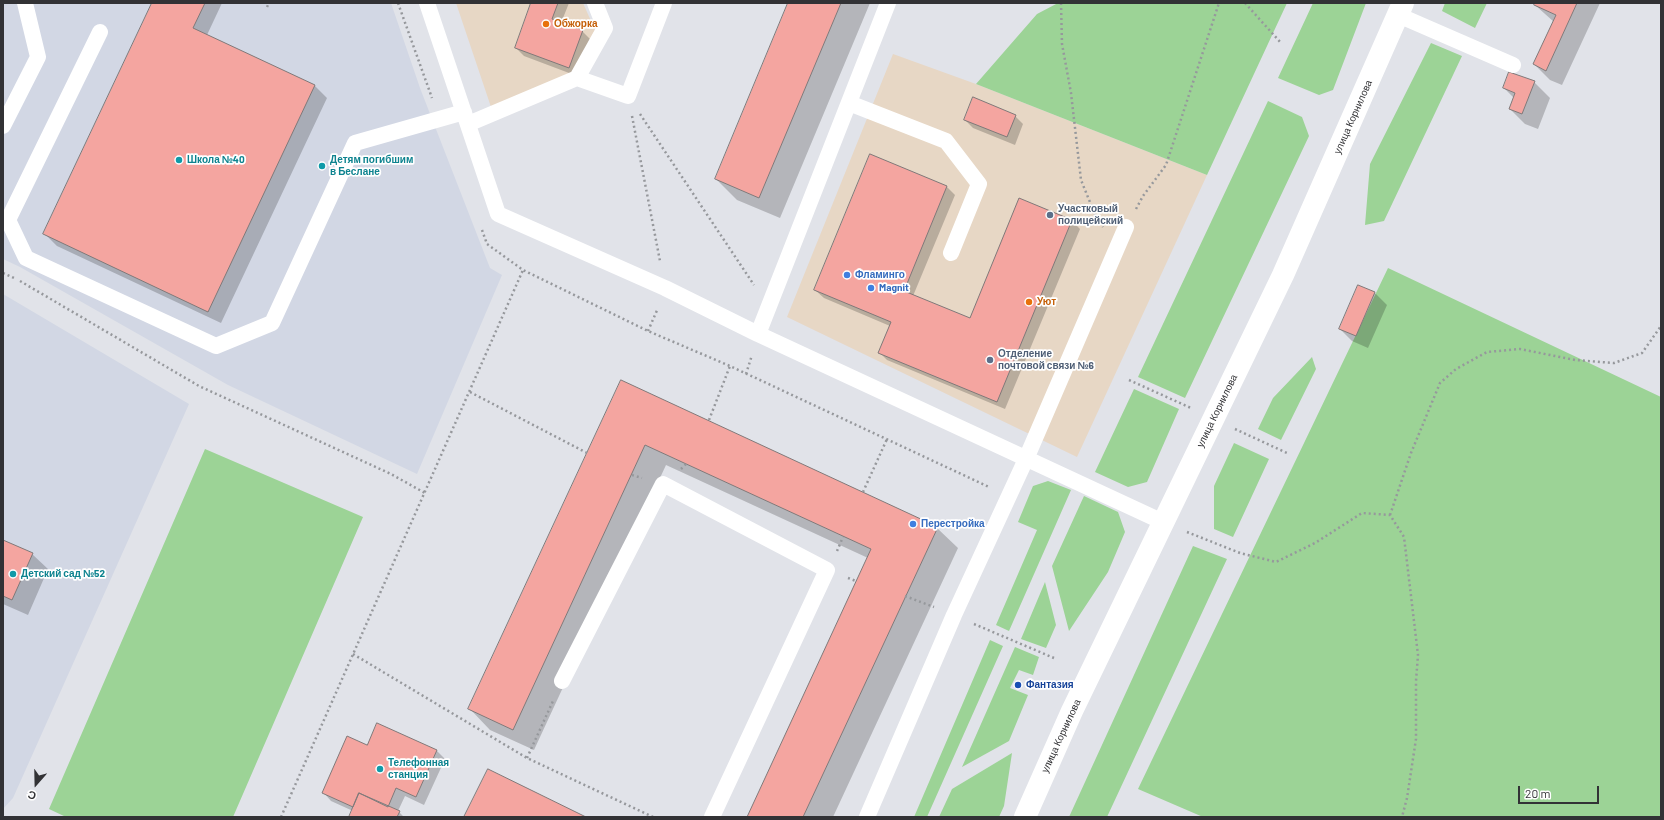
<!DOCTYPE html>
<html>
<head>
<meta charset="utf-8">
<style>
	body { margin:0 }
	#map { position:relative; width:1664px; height:820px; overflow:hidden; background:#e1e3e9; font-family:Barlow,sans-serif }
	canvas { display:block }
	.frame { position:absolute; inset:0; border:4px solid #323235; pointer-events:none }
	.north { position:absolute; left:16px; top:764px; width:40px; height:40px; -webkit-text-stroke:3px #fff; paint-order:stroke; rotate:200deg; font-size:11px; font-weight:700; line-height:16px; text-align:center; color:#323235 }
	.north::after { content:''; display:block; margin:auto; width:14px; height:18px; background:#323235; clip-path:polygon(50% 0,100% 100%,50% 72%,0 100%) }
	.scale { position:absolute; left:1518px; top:786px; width:81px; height:18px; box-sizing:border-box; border:2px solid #323235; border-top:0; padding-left:5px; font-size:12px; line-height:14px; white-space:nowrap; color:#323235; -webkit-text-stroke:3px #fff; paint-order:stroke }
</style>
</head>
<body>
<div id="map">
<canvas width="1664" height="820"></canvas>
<div class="frame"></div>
<div class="north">С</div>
<div class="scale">20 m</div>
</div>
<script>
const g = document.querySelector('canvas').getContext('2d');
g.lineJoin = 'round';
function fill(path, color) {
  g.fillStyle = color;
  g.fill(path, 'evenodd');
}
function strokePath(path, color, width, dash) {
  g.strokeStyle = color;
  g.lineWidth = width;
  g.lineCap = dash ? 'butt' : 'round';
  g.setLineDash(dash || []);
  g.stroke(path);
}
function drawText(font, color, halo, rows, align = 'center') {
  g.font = font + ' Barlow,sans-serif';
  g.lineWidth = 3.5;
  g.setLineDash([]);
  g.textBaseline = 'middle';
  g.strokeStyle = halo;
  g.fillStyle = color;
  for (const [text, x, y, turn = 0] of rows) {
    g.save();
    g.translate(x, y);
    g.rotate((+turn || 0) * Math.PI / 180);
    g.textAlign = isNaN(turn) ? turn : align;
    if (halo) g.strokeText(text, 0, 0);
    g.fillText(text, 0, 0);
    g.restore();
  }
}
fill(new Path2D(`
	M456,3h127l12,27 -24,45 -80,32z
	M893,54l83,30 231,91 -130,282 -290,-140z`), '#e7d7c5');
fill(new Path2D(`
	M3,3h388l29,85 70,180 12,7 -85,199 -189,-89 -208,-118 -17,-8z
	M3,294l186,110 -176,394 -10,11z`), '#d2d7e4');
fill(new Path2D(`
	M1058,3h229l-80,172 -231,-91 61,-70z
	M1313,3h53l-33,87 -14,5 -41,-17z
	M1445,3h42l-12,25 -33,-17z
	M1431,43l31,13 -78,165 -19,4 5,-61z
	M1268,101l34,16 7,19 -124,262 -47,-21z
	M1388,268l273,129v420h-458l-65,-28z
	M1312,357l4,12 -35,71 -23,-11 15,-31z
	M1134,389l45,20 -32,73 -19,5 -33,-15z
	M1234,443l35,16 -36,78 -19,-8v-43z
	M205,449l158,68 -130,300h-167l-17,-8z
	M1048,481l23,9 -62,141 -13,-6 41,-95 -19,-8 15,-36z
	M1084,496l34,16 7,20 -17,40 -39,59 -17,-65z
	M1193,546l34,13 -120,258h-38z
	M1045,582l11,43 -10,23 -25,-9z
	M990,640l13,6 -76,171h-13z
	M1015,647l24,10 -6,18 -14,-5 -9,18 18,7 -19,46 -47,26z
	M1012,753l-8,53 -5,11h-60l13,-28z`), '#9cd396');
fill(new Path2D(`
	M153,3h69l-15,32 108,51 12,12 -106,225 -164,-77 -12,-12z
	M532,3h37l-8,20 21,8 8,8 -13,37 -53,-20 -8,-8z
	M789,3h81l-90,215 -43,-18 -21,-21z
	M1536,3h64l-38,82 -12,-5 -16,-16 20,-42 -19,-17z
	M1534,82l16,16 -12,31 -13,-5 -15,-15 4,-11 -10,-10z
	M1015,116l8,8 -8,21 -42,-17 -8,-8z
	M947,187l8,8 -42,101 57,23 102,-98 8,8 -75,180 -118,-49 -8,-8 11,-26 -66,-28 -9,-8z
	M1359,286l16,7 12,12 -19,43 -16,-7 -12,-12z
	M622,381l315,147 21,20 -125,269h-85l120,-259 -202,-93 -132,285 -44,-20 -20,-21z
	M3,541l29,13 16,15 -20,46 -25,-11z
	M367,746l70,5 8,8 -21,46 -19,-9 -7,15 6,6h-54l3,-6 -22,-10 -8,-9z`), '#0003');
const building = new Path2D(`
	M152,3h53l-12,25 122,57 -107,227 -165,-78z
	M531,3h27l-6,16 31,11 -14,38 -54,-20z
	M788,3h53l-82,195 -44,-19z
	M1535,3h42l-31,68 -13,-7 23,-49 -22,-10z
	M1509,72l26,9 -13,33 -13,-5 6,-16 -12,-5z
	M973,97l43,18 -9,22 -43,-17z
	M870,154l77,32 -43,105 66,27 49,-120 53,22 -75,182 -119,-49 13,-31 -77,-32z
	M1358,285l17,7 -19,44 -17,-7z
	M621,380l317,147 -135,290h-56l124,-268 -226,-104 -132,285 -45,-21z
	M3,540l30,13 -21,47 -9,-4z
	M377,723l60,27 -21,47 -20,-9 -8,19 -29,-14 -6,14 -31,-14 25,-57 20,9z
	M488,769l98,48h-122z
	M359,793l41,18 -3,6h-48z`);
fill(building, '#f4a5a0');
strokePath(building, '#807979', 1);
strokePath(new Path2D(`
	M398,3l34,95
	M1061,3l1,41 9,49 10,87 15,37 7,10
	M1245,3l36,40
	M267,7l2,-4
	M640,114l114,171
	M632,116l28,145
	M1136,209l7,-13 23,-31 53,-162
	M482,230l5,14 36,26 125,61 82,35 259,121
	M3,273l11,5
	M20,281l179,105 192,88 34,19
	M648,331l10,-23
	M746,374l6,-19
	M1129,380l62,28
	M470,392l117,61
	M709,420l21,-54
	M1235,429l52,24
	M681,469l5,-5
	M632,475l10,3
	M863,492l24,-53
	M1390,515l21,-62 29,-70 16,-14 31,-17 33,-3 55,11 39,3 28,-10 19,-27
	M1187,532l53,21 36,9 39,-19 47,-30 28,2 14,22 14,118 -2,26v58l-9,59 -5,19
	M837,551l6,-14
	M848,578l8,3
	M905,596l29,11
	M974,624l80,34
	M353,654l174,104 126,59
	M527,758l26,-57
	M281,817l242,-547`), '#96989c', 2.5, [2, 3]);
strokePath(new Path2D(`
	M427,3l71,211 167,74 93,46 405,188
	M1398,15l115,50
	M100,32l-92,188 18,38 190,88 56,-23 83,-180 109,-31
	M577,78l28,-50 -10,-25
	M849,103l97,38 33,43 -28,69
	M468,124l109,-46 51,18 36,-93
	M3,126l35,-69 -13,-54
	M758,334l130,-331
	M562,681l101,-197 164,86 -115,247
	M867,817l87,-202 72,-156 100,-232`), '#fff', 16);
strokePath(new Path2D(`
	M1025,817l47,-106 211,-436 120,-272`), '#fff', 22);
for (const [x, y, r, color] of [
	[546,24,4,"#e8710a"],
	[179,160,4,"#0f9aa8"],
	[322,166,4,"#0f9aa8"],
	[1050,215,4,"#5c6f8a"],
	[847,275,4,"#3f7fe0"],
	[871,288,4,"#3f7fe0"],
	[1029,302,4,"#e8710a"],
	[990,360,4,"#5c6f8a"],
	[913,524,4,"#3f7fe0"],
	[13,574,4,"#0f9aa8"],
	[1018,685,4,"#1a4fb4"],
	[380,769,4,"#0f9aa8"]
]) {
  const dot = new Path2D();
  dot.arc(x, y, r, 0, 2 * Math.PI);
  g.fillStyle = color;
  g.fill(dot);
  strokePath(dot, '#fff', 1.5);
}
drawText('bold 10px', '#c56008', '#fff', [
	["Обжорка",554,24],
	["Уют",1037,302]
], 'left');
drawText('10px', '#323235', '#fff', [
	["улица Корнилова",1353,117,-66],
	["улица Корнилова",1217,411,-64],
	["улица Корнилова",1061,736,-65]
]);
drawText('bold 10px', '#0d838f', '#fff', [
	["Школа №40",187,160],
	["Детям погибшим",330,160],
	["в Беслане",330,172],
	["Детский сад №52",21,574],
	["Телефонная",388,763],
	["станция",388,775]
], 'left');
drawText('bold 10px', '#4e5e75', '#fff', [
	["Участковый",1058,209],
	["полицейский",1058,221],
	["Отделение",998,354],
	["почтовой связи №6",998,366]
], 'left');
drawText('bold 10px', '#366cbe', '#fff', [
	["Фламинго",855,275],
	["Magnit",879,288],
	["Перестройка",921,524]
], 'left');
drawText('bold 10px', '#164399', '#fff', [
	["Фантазия",1026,685]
], 'left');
</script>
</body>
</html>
